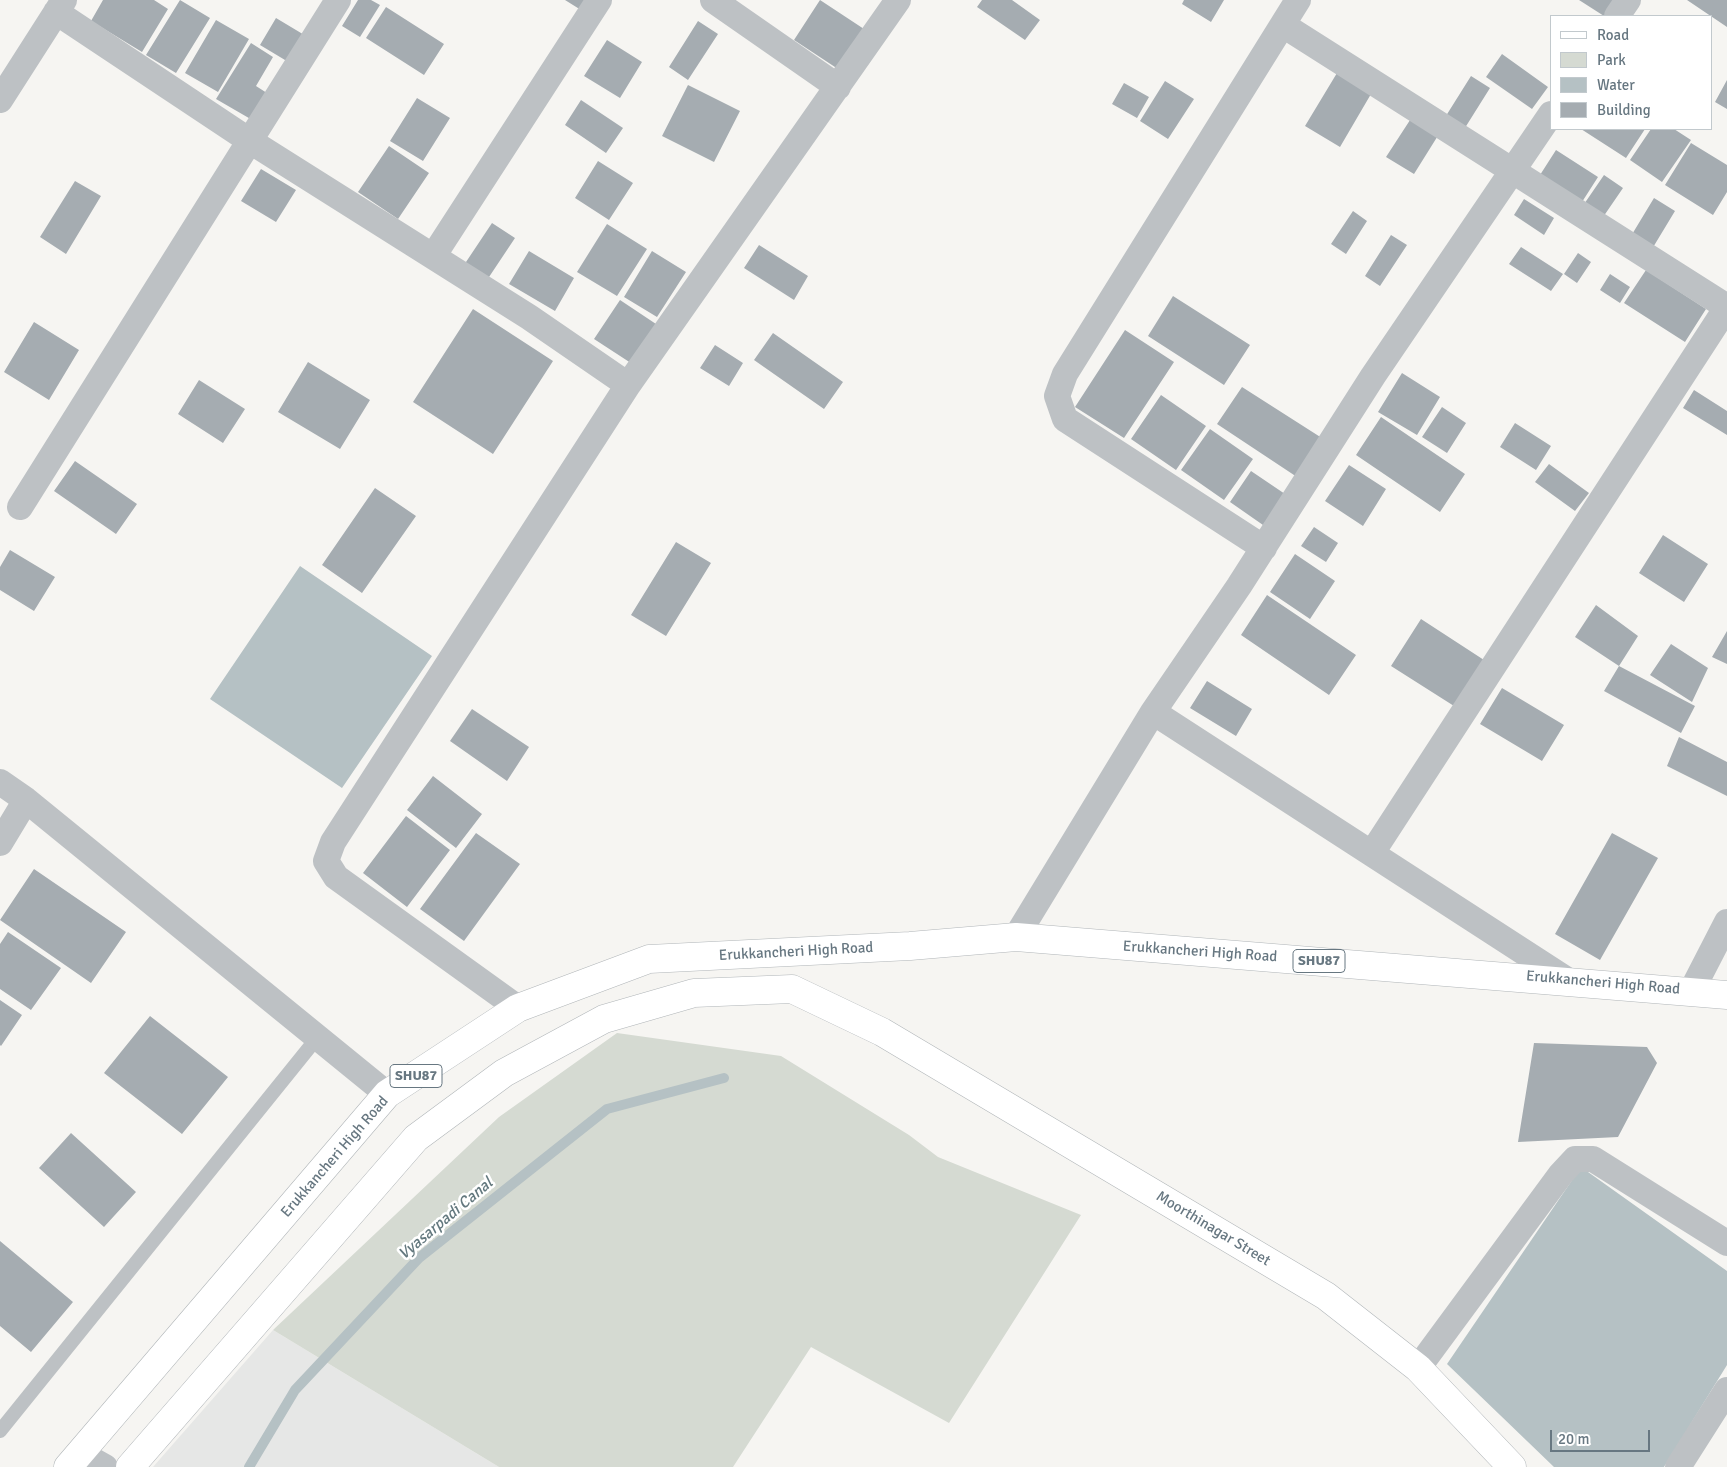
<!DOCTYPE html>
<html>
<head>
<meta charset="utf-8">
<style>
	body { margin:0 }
	#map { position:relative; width:1727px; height:1467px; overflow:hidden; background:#f6f5f2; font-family:Signika,sans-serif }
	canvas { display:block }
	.legend { position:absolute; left:1550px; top:15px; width:162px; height:115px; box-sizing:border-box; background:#fff; border:1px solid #c2c9cd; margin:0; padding:6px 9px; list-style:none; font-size:15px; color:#677781 }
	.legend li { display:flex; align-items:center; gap:10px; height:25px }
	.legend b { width:25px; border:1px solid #c2c9cd }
	.scale { position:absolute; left:1550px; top:1430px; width:100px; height:22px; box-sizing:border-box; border:2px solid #677781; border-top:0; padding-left:6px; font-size:15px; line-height:18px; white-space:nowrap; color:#677781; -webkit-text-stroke:4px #fff; paint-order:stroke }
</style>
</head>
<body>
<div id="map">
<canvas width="1727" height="1467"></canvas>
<ul class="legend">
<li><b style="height:6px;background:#fff"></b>Road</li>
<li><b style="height:14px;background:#d5dad2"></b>Park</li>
<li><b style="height:14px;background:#b5c1c4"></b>Water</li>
<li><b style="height:14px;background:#a5acb1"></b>Building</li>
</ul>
<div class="scale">20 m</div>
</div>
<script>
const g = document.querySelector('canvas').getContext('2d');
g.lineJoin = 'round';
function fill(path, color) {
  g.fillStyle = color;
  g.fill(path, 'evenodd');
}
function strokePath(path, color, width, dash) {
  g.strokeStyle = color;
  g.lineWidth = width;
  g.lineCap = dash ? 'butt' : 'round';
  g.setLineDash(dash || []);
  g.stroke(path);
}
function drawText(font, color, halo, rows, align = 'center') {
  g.font = font + ' Signika,sans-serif';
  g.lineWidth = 5;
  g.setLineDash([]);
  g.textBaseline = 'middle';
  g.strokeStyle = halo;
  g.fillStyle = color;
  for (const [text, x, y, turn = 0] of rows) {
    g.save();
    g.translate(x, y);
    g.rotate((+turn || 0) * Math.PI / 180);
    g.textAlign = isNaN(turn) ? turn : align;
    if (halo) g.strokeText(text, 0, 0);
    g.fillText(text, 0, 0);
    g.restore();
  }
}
fill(new Path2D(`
	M273,1330l226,137h-346z`), '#e6e7e6');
fill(new Path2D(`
	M617,1033l164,23 128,79 29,22 143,58 -132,208 -138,-76 -78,120h-234l-226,-137 226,-213z`), '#d5dad2');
fill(new Path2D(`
	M300,566l132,90 -90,132 -132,-89z
	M1581,1167l146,104v94l-63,102h-110l-107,-103z`), '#b5c1c4');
strokePath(new Path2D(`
	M249,1467l46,-77 124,-132 188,-149 117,-31`), '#b5c1c4', 10);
fill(new Path2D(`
	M103,0h51l14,9 -26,43 -51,-31z
	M180,0l30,18 -34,55 -30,-18z
	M358,0h13l9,5 -20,32 -18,-11z
	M565,0h23l-7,10z
	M820,0l44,29 -26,40 -44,-29z
	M982,0h30l28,20 -15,20 -48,-33z
	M1184,0h40l-13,22 -29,-18z
	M1579,0h41l-11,16h-5z
	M1687,0h40v27z
	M386,7l58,37 -20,31 -58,-37z
	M276,18l30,18 -16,27 -30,-18z
	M216,20l33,19 -31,53 -33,-19z
	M698,21l20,13 -30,46 -19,-13z
	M607,40l35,22 -22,36 -36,-22z
	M251,43l22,14 -17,29 14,9 -16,26 -38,-22z
	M1502,54l46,33 -16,22 -46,-32z
	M1337,73l34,21 -31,53 -35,-21z
	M1471,76l19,12 -27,43 -19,-12z
	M1727,80v29l-12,-7z
	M1165,81l29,18 -26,40 -28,-18z
	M1124,83l25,14 -12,21 -25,-14z
	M688,85l52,26 -26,51 -52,-26z
	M417,98l33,20 -27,43 -33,-20z
	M581,100l42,28 -17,25 -41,-28z
	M1412,117l27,17 -25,40 -28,-17z
	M1581,129h64l-19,29z
	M1651,129h23l17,11 -29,42 -32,-22z
	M1691,143l36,22v27l-14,23 -48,-30z
	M389,146l40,27 -31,46 -40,-27z
	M1556,150l42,27 -16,25 -42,-27z
	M598,161l35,22 -24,37 -34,-22z
	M261,169l35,21 -20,32 -35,-21z
	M1604,175l19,13 -24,35 -19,-13z
	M75,181l26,15 -35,58 -26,-17z
	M1654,198l21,13 -23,38 -21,-13z
	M1524,199l30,19 -10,17 -30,-20z
	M1353,211l14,10 -21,33 -15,-10z
	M492,223l23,15 -28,42 -23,-15z
	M607,224l40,25 -30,47 -40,-24z
	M1391,235l16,10 -27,41 -15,-10z
	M759,245l49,31 -14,24 -50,-32z
	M1521,247l42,27 -12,17 -42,-27z
	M529,251l45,27 -19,33 -46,-27z
	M652,251l34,21 -29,45 -33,-20z
	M1578,253l13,9 -14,21 -13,-9z
	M1646,270l60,39 -21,33 -61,-39z
	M1610,274l20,13 -10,16 -20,-13z
	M1173,296l77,49 -26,40 -76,-49z
	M620,300l42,28 -25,39 -43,-28z
	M473,309l80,52 -60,93 -80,-52z
	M34,322l45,28 -30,50 -45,-28z
	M1125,330l49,32 -50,76 -49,-31z
	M773,333l70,49 -19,27 -70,-49z
	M715,345l28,18 -14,23 -29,-18z
	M308,362l62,38 -30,49 -62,-37z
	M1402,373l38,24 -23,38 -39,-23z
	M199,380l46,29 -22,34 -45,-29z
	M1242,387l83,53 -25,39 -83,-55z
	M1694,390l33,21v24l-44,-27z
	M1161,395l45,31 -30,44 -45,-31z
	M1442,407l24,16 -19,30 -25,-16z
	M1381,417l84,57 -25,38 -84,-57z
	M1515,423l36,23 -15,24 -36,-23z
	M1210,429l43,30 -29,41 -43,-30z
	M75,461l62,43 -21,30 -62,-43z
	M1549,464l40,29 -14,18 -40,-29z
	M1349,465l37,24 -23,37 -38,-25z
	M1251,471l34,23 -22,31 -33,-23z
	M375,488l41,28 -54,77 -40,-28z
	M1314,527l24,16 -12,19 -25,-16z
	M1663,535l45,29 -24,38 -45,-29z
	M676,542l35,21 -45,73 -35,-21z
	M10,550l45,27 -21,34 -34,-21v-23z
	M1295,554l40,27 -25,38 -40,-27z
	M1267,595l89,60 -27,40 -88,-60z
	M1596,605l42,31 -19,30 76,40 -14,27 -77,-42 15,-25 -44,-29z
	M1421,619l63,41 -30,46 -63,-40z
	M1727,631v33l-15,-7z
	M1671,644l37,24 -16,34 -42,-27z
	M1207,681l45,28 -16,27 -46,-28z
	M1502,688l62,37 -22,36 -62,-37z
	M472,709l57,38 -22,34 -57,-40z
	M1679,737l48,25v34l-60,-30z
	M433,776l49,38 -26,34 -49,-38z
	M406,816l44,34 -43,57 -44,-34z
	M476,833l44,31 -56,77 -44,-32z
	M1612,833l46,25 -58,102 -45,-26z
	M34,869l92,63 -35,51 -91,-63z
	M8,932l53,36 -30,42 -31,-21v-45z
	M0,1000l22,15 -21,31 -1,-1z
	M150,1016l78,61 -46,57 -78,-61z
	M1534,1043l113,4 10,16 -39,74 -100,5z
	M71,1133l65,59 -32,35 -65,-59z
	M0,1241l73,61 -42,50 -31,-26z`), '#a5acb1');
const primary = new Path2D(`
	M68,1467l319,-373 131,-86 131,-49 261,-13 106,-9 711,58
	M130,1467l286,-329 88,-65 100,-54 90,-26 98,-4 90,43 444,264 92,72 94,99`);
strokePath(primary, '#b0b5b8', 29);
strokePath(new Path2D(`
	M0,1431l317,-393`), '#bdc1c4', 14);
strokePath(new Path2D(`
	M713,0l125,87
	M56,12l194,129 279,176 99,68
	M1617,16l11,-16
	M1283,25l444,282
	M0,100l64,-100
	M434,255l165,-255
	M20,507l318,-507
	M1264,548l-199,-129 -8,-23 8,-22 233,-374
	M1153,712l414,268
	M0,782l26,18 361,294
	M0,843l26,-43
	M1372,853l355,-546
	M1016,937l137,-225 86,-126 134,-210 178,-262
	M1692,990l35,-68
	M518,1008l-182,-131 -10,-16 7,-19 295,-457 270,-385
	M1418,1368l143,-194 14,-15h18l134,84
	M80,1453l25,14
	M1678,1467l49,-77`), '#bdc1c4', 26);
strokePath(primary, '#fff', 28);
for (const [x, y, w] of [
	[1319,961,52],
	[416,1076,52]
]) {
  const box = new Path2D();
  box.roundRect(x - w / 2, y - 11.5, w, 23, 4);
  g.fillStyle = '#fff';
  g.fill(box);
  strokePath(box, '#677781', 1);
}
drawText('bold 14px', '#677781', null, [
	["SHU87",1319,961],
	["SHU87",416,1076]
]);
drawText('15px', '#677781', '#fff', [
	["Erukkancheri High Road",796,952,-3],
	["Erukkancheri High Road",1200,952,4],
	["Erukkancheri High Road",1603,983,5],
	["Erukkancheri High Road",335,1157,-49],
	["Moorthinagar Street",1213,1229,31]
]);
drawText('italic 16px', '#63787e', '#fff', [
	["Vyasarpadi Canal",446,1219,-40]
]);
</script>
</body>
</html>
